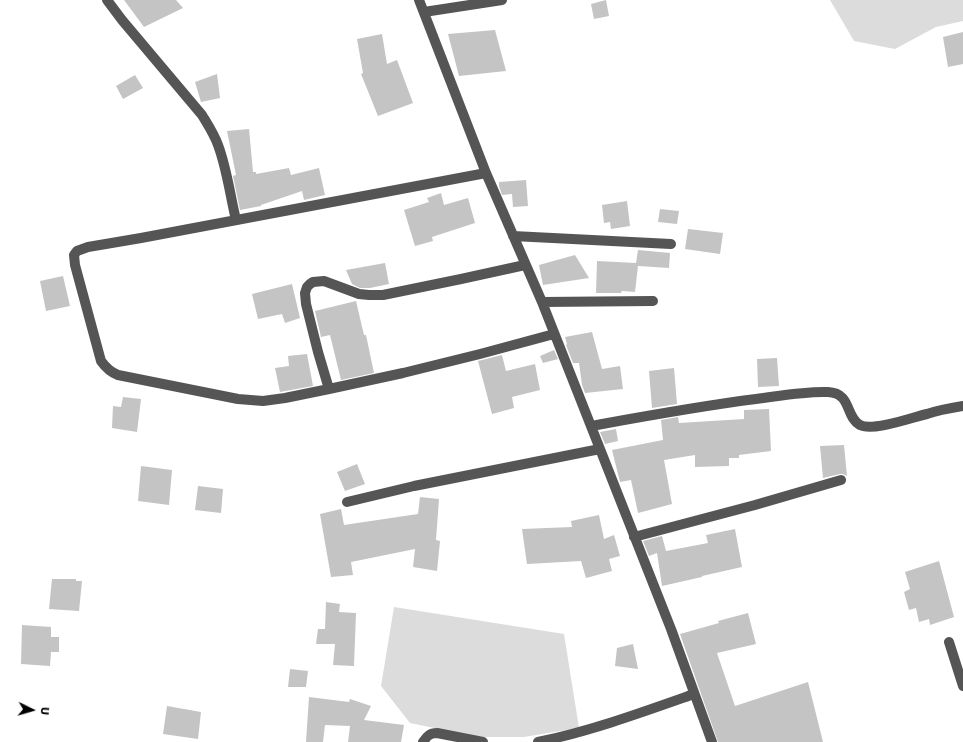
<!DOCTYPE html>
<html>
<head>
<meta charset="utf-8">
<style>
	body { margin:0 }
	#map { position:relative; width:963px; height:742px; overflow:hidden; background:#fff; font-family:"Work Sans",sans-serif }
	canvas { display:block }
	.north { position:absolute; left:12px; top:690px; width:40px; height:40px; -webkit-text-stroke:3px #fff; paint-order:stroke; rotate:95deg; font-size:11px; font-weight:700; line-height:16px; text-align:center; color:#000 }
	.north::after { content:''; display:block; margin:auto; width:14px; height:18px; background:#000; clip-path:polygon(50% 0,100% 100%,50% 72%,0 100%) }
</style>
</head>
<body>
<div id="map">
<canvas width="963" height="742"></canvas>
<div class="north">U</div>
</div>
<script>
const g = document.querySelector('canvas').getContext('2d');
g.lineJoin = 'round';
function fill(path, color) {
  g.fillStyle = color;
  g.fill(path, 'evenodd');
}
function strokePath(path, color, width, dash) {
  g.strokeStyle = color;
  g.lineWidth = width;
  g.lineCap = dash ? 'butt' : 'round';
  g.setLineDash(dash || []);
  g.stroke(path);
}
fill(new Path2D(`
	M830,0h133v21l-27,6 -41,22 -41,-8z
	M394,607l170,27 15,94 -55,9h-46l-68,-14 -29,-37z`), '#dcdcdc');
fill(new Path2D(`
	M124,0h52l7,8 -39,19z
	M606,0l3,16 -15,3 -3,-15z
	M495,30l11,41 -47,5 -11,-42z
	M963,32v32l-15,3 -5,-30z
	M382,34l5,30 10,-4 16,43 -35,13 -17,-42 2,-1 -6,-34z
	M217,74l3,24 -19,4 -6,-20z
	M135,75l8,13 -20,11 -7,-13z
	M249,129l4,43h3v2l33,-6 2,7 28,-7 6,27 -21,5 -2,-9 -41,14v1l-21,4 -7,-34 3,-1 -9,-44z
	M526,180l2,26 -15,1 -1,-13 -10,1 -3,-9v-4z
	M441,193l3,12 24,-7 7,25 -43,14 1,4 -18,5 -11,-36 25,-8 -2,-4z
	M627,201l3,25 -19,3 -1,-7 -6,1 -2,-18z
	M660,209l19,2 -2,13 -19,-2z
	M688,229l35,4 -3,21 -35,-5z
	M638,250l32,3 -1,15 -31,-2 -3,26 -13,-1 -1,2h-25l1,-32 39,2z
	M575,255l14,23 -46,7 -4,-20z
	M385,263l4,21 -19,4h-10l-8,-4 -6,-14z
	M63,276l7,30 -24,5 -6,-30z
	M292,284l8,34 -15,5 -3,-9 -24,5 -6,-25z
	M356,301l8,34h2l8,38 -33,7 -11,-45 -9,2 -6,-26z
	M592,332l10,37 18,-3 3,23 -38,4 -3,-8 -3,-22h-6l-7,-18 1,-1 -2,-7z
	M554,350l4,9 -15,4 -3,-7z
	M307,354l6,32 -33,6 -5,-24 14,-2 -1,-10z
	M502,355l4,16 29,-7 5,26 -28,7 2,11 -22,6 -14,-53z
	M777,358l2,28 -21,1 -1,-28z
	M674,368l3,36 -25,4 -3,-37z
	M123,397l18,2 -4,33 -25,-4 1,-22 8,1z
	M769,409l2,42 -32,4v3h-10v8l-34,1v-12l-31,5 8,44 -34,9 -7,-33 -11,2 -8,-32 51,-10 -2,-20 17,-3 1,6 65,-4v-9z
	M616,429l2,12 -13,3 -5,-12z
	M844,445l3,31 -4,-2h-3l-17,4 -3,-32z
	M357,464l8,20 -20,7 -8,-19z
	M141,466l31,4 -3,35 -31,-4z
	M198,486l25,3 -2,24 -26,-3z
	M420,497l19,2 -3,41 4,1 -3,30 -24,-4 2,-18 -64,13 2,13 -22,2 -11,-63 21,-5 3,16 74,-11z
	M599,515l5,24 10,-4 6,21 -11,3 3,12 -26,7 -5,-17 -54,3 -5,-35 50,-2 -1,-6z
	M735,529l7,38 -40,9v1l-40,9 -5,-33 -8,3 -6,-15 19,-5 4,15 42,-8 -2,-8z
	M939,561l15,56 -24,8 -1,-6 -10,3 -3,-14 -7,2 -5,-18 6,-3 -5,-17z
	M52,579h24v2h6l-3,30 -30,-2z
	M326,602l14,2 -1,8 17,1 -2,53 -21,-1 2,-21h-19l2,-15h7z
	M748,613l8,31 -39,9 18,53 73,-24 15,60h-105l-38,-108 39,-11 -1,-2z
	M22,625l29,2v10h8v15h-8l-1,14 -29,-2z
	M633,644l5,25 -23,-3 2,-18z
	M290,669l18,2 -2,16h-18z
	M309,697l40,5 1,-3 21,7 -7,14 40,5 -3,17h-53l2,-16 -25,-1 -2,17h-17z
	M167,706l34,6 -3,27 -35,-5z`), '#c4c4c4');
strokePath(new Path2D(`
	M107,0l15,20 80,95c6,10 12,19 16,30 9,24 12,50 18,75
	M419,0l67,173 56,129 58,147 71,180 41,113
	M424,12l78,-12
	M486,173l-345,65 -53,9 -11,4 -3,4 1,10 26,96c5,7 9,11 17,14l120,24 25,2 22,-3 44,-9 74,-16 77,-19 74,-20
	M513,236l158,8
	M542,302l111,-1
	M329,389l-11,-37 -12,-48 -1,-11 2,-6 3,-3 3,-2 11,-1 35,13 10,1h14l78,-16 64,-14
	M591,426c55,-10 109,-20 165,-27 24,-3 48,-8 72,-7 24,1 17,25 32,33 12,7 53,-8 67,-11 12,-4 24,-6 36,-8
	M347,502l67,-16 186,-37
	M634,537l121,-32 86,-25
	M949,642l14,44
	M423,742c4,-6 7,-9 14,-9l46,9
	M538,742c53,-11 105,-30 156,-48`), '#555', 10);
</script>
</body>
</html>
